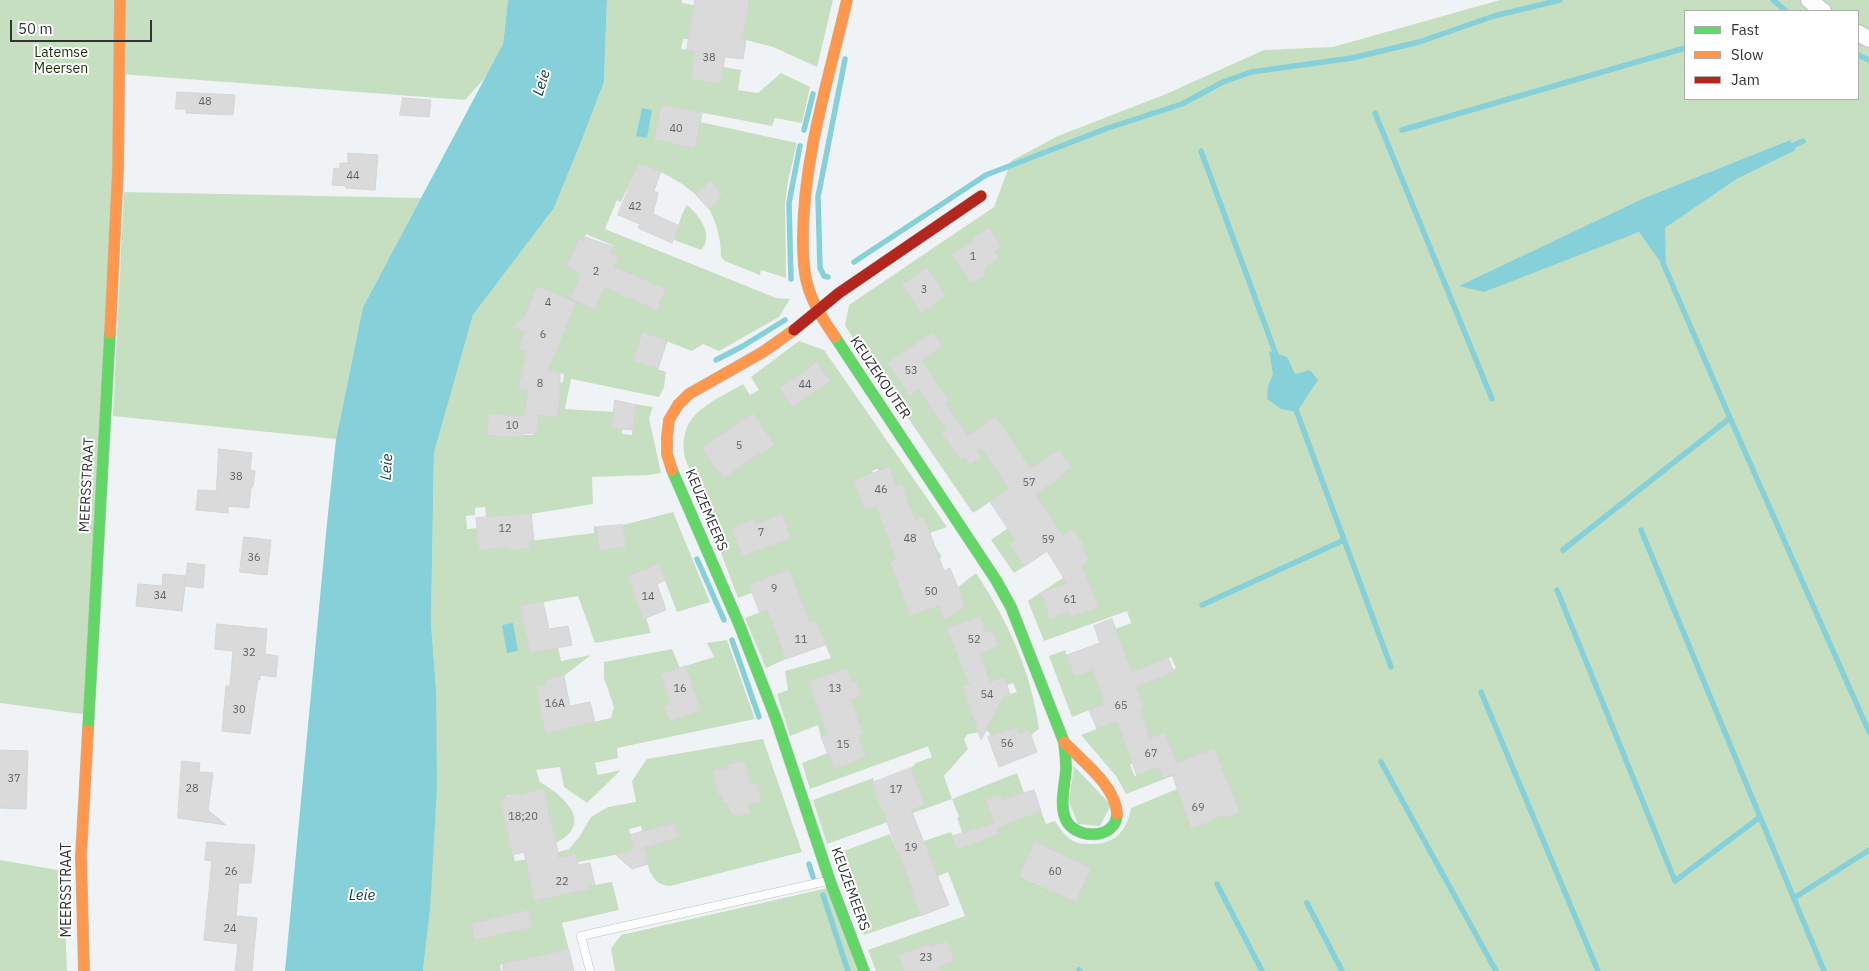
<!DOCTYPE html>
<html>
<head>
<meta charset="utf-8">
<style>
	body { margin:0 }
	#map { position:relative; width:1869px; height:971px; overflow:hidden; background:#f0f3f6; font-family:"IBM Plex Sans",sans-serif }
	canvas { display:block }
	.legend { position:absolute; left:1684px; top:10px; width:175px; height:90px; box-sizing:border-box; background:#fff; border:1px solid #adadae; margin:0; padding:6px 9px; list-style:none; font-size:15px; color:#313335 }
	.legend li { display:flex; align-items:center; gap:10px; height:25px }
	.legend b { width:25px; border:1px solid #adadae }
	.scale { position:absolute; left:10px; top:20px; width:142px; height:22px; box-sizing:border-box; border:2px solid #313335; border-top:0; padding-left:6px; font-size:15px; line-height:18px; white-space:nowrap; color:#313335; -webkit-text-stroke:4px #fff; paint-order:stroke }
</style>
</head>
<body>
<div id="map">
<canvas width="1869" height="971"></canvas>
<ul class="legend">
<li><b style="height:6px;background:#63d668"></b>Fast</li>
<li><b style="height:6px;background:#ff974d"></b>Slow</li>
<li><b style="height:6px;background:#b3261e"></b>Jam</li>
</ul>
<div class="scale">50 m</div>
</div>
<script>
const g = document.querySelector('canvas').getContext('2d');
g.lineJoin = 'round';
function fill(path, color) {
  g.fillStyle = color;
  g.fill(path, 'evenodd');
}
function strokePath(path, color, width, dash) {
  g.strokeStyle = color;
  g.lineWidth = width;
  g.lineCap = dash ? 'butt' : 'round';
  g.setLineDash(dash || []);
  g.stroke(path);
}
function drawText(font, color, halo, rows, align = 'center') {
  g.font = font + ' "IBM Plex Sans",sans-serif';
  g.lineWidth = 4;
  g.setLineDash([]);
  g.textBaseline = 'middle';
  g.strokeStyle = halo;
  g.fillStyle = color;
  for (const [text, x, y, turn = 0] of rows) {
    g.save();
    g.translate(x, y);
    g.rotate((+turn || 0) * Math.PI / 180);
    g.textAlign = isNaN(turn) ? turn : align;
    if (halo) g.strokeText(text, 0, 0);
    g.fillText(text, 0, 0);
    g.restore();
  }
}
fill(new Path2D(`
	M0,0h508l-5,44 -13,28 -25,28 -345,-26 -31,641 -89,-12z
	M607,0h75v3l64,12 3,-15h84l-16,67 -44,-20 -27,-7 -56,-9 -1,8h-6l-2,10 14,2 -4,28 29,5 3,-17 18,3 -3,20 20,3 23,-20 29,14 -8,36 -27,-5 -3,8 -110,-21 -7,34 39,9 6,-26 97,21 -9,38 -3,23 1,74 -25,-8 -1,5 -35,-14 -4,-4c0,-16 -4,-34 -12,-48l11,-10 -2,-2 4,-3 -11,-13 -15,14c-18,-16 -34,-23 -57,-31l-18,38 -4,-2 -12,29 171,69 14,1 -11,18 -60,34 -16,-7 -11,7 -49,-19 -9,29 32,11 -2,15 -5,10 -88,-18 -6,30 67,4 2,-9 19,3 -4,11 12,55 -12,2 -57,2 1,27 -62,10 -45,3 -1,-10 -10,1v7l-9,1 1,13 10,-1 2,22 31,-3 1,3 19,-2v-7l64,-8v-7l3,1 3,23 26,-3 -3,-22 50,-13 37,90 -33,10 -18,-47 -31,11 15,43 3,-1 5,15 -56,10 -17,-47 -57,10 9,47 28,-6 3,14 30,-6 -27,21 -18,4v5l-10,2 10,46 65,-15 3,-11 -10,-29v-16l68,-13 8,19 -19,7 10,28 -8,3 7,15 31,-11 -16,-44 29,-9 -7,-14 20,-3 28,79 -138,29 1,10 -23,5 3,12 23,-5 -34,33 -23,-16 -4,-20 -24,3 4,12c24,14 55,41 16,61l-4,-17 -8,1 3,-21 -3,-17 -25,6v-2l-12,3v1l-7,3 15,61 21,-3 7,18 -13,3 4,20 55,-10 -1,-3 24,-4 7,28 -57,13 7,27 -69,15 1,6h-78l7,-60 6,-223 -5,-65 3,-170 39,-138 81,-107 29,-71 21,-55zM586,234l28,12 -4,8 8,3 -7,16 15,-1 39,17 -8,21 -40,-17 3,-7 -12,-5 -4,7 -25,-11 4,-36zM523,319l29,3 14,6 -11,25 -21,1 -15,-5 6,-18 -6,-2 -1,-4zM523,365l41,9 -1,8 -35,8 -7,-2 3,-13 -3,-1zM489,414l45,3 4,3 -2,13 -4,2h-45zM633,418l-1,17 -10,-1v-5l-10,-1 1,-8z
	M1500,0h369v971h-930l-1,-4 16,-6 -7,-20 -16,6 -1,-3 -32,11 6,16h-28l-8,-21 97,-34 -17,-44 -10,4 1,5 -27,10 8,25 -56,19 -31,-80 57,-21 13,31 26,-10 -5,-14 27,-9 6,17 10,-3 -10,-28 2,-1 -7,-18 -125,45 -14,-44 60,-22 1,4 -2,2 9,24 28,-11 2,-29 5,-5 16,-6 -4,-10 1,-1 -119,43 -8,-26 26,-10 6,16 32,-12 -8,-21 5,-3 -4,-10 -38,14 -3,-12 -28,11 -13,-42 11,-4 -3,-19 46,-13 -15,-37 -39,14 9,24 -20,9 -21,-50 55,-21 -11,-27 -39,15 2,8 -14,5 -53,-140c-8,-45 26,-55 58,-74l7,11 9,-5 -8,-13 48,-36 25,9 123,177 -17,6 -7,-16 -37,14 10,28 38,-14 8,12 -47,18 16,41 50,-19 -3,-10 18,-14c32,49 55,97 63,156l-8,6 -12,-1 -28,2 -3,-5 -20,3 -4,5 4,10 -24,27 8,23 65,-26 7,20 -22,7 -2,-5 -14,5 10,28 45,-17 5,13 9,-3c4,6 9,14 15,18 7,5 13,5 22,5 23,0 35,-13 39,-36l68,-28 29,3 -15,-34 -18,7 3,10 -72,28 -10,-18 -35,-41 60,-23 -1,-2 4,-2 -9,-24 -33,12 3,8 -33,13 -23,-61 16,-6 10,26 51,-19 -11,-28 16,-6 -4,-12 -83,30 -16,-40 62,-41 -8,-12 2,-2 -11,-17 -10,7 -13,-19 -40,27 15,22 -11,7 -23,-33 30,-21 -7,-11 47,-31v-2l10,-8 -12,-17 -50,39 -36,24 -128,-187 4,-21 145,-98 17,-46 47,-25 108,-42 98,-44 69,-3zM1685,11h173v88h-173zM1790,140l6,10 -59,29 -72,49v41l-25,-37 -180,54 184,-88zM989,229l12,17 -7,5 5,7 -3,2 -3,-4 -13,9 4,11 -10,6 -3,-1 -19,-26 23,-15 -2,-2zM927,268l19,27 -25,18 -19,-28zM912,347l22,32 -25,16 -21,-32zM996,417l10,14 -45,29 -19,-27 16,-11 9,14zM889,467l7,19 6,-2 4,10 -41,16 -11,-29 19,-8 -1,-2 5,-2 2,2zM782,514l9,24 -49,18 -10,-28 21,-9 2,5zM1086,576l12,31 -27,10 -2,-5 -19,7 -9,-26zM980,617l4,11 -1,6 9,-3 6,15 -38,15 -12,-32zM1171,657l5,11 -3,2v2l-18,7 -5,-14zM847,669l5,13 4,-1 5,15 -42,16 -10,-30zM988,677l2,5 14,-5 3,8 6,-2 4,9 -17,5 -28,18 -9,-28zM1165,733l12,39 -14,6 -5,-11 -23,9 -5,-11 3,-2 -6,-16zM1205,788l11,31 -24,9h-1zM1035,843l56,25 -16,33 -55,-25z
	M124,192l297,6 -58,109 -27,132 -223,-23z
	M687,205c12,10 28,31 14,45l-27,-10c4,-11 6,-25 13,-35z
	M763,739l39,113 -132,34c-21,-1 -22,-22 -26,-38l2,-2 -5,-20 -12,3 5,20 -14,5 -42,8 -3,-7 -19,4 -1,-6 14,-4 11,-13 11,-19 17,-10 28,-5 -4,-21 15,-22zM728,765l22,18h7l4,18 -13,3 2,10 -12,2 -7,-3 -4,-11 -4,1 -2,-9 -3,1 -5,-25 16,-2z
	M1074,766l37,39 -11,21 -22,-2 -9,-22z
	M0,860l63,11 4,100h-67z
	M828,888l29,83h-242l-4,-22 10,-14z`), '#c7dfc1');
fill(new Path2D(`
	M508,0h99l-3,82 -21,55 -29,71 -81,107 -39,138 -3,170 5,65 1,99 -7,124 -7,60h-138l42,-448 9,-84 27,-132 140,-263z
	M642,108l10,2 -5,28 -11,-2z
	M1790,140l6,10 -59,29 -72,49 1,42 -27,-38 -155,60 -25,-6 185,-88z
	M1269,351l18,6 8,17 15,-4 8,10 -21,32 -16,-3 -14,-10 1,-13 5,-12z
	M513,623l5,28 -11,2 -5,-28z`), '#86d1d9');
strokePath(new Path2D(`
	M1773,0l13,11
	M1858,55l11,5
	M1375,113l117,286
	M804,130l9,-36
	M1402,130l283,-82
	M1788,148l15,-7
	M1201,151l77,209
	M854,262l132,-87 122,-47 74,-24 41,-22 28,-10 101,-14 67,-16 75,-26 66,-16
	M1663,263l67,155 139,314
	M828,277l-4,-1 -4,-8 -2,-71 27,-138
	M791,279l-2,-76 11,-57
	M716,360l27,-14 42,-26
	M1295,407l96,260
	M1641,530l183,441
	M1563,550l167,-132
	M697,559l27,61
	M1557,590l118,291 85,-64
	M1202,605l142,-65
	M732,640l27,77
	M1481,692l117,279
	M1381,762l115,209
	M809,864l4,13
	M1217,884l45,87
	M823,895l25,76
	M1794,898l75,-48
	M1307,903l35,68
	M1079,970l1,1`), '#86d1d9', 5.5);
const building = new Path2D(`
	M695,0h54l-7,39 4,1 -3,19 -18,-2 -5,27 -29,-5 4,-28 -8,-1z
	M177,92l58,3 -2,20 -47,-2v-4h-10z
	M403,98l28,2 -2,17 -29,-2z
	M662,105l40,8 -7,35 -40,-8z
	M348,153l30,2 -3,35 -29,-2v-2l-14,-1 2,-17 6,1v-6h8z
	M639,164l22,7 -7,20 4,2 -5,21 27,12 -8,17 -34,-15 2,-4 -22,-9z
	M711,181l11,13 -4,3 2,2 -11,10 -13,-14z
	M989,228l12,18 -7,5 5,7 -13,9 -2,9 -11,7 -21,-28 23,-15 -2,-2z
	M585,237l29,10 -4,7 8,3 -4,10 52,22 -10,21 -51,-23 -11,22 -24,-11 11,-25 -15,-6 13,-28 4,2z
	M927,268l19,27 -25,18 -19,-28z
	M537,286l39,16 -28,68 12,3v24l-3,20 -19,-2 -2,18 -14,1v4l-35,-3 2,-21 35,2 4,-26 -10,-2 8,-37 -7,-2 6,-18 -14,-4 12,-8z
	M643,332l24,9 -9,28 -24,-8z
	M932,333l10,13 -21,15 28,40 -3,2 21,33 29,-20 34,52 29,-18 12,18 -10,7 1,2 -27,17 28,42 10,-7 11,18 -2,1 8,12 -8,5 16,43 -27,9 -2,-5 -19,7 -9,-26 26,-10 -20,-32 -22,15 -15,-22 6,-3 -26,-39 19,-13 -28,-42 -4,3 4,7 -11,8 -5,-7 -4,2 -20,-27 5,-3 -28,-41 -9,7 -21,-33z
	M817,362l13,19 -38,26 -13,-19z
	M615,400l21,5 -3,25 -21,-2z
	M753,413l22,32 -14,9 -1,-1 -36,25 -4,-7 -2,1 -16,-24z
	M219,449l33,4 -2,17 5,1 -2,16h-2l-2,21 -21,-2v7l-32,-3 2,-20 18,1z
	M890,467l6,19 6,-2 13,36 9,-3 20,54 6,-3 15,38 -21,14 -5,-14 -28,10 -21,-54 6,-3 -20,-53 -11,4 -11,-29z
	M531,514l3,27h-4v7l-20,2v-3l-31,3 -3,-32z
	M782,514l9,24 -49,18 -10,-28 22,-9 1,5z
	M623,525l3,22 -27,3 -2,-23z
	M244,537l27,3 -4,35 -27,-3z
	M188,563l17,2 -2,23 -18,-2 -3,25 -46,-5 2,-22 24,2 1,-12 23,2 -1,9z
	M659,564l6,16 -8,4 9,26 -23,9 -15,-43z
	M789,570l21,53 6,-2 9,24 -39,14 -19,-49 -7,3 -11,-28z
	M543,602l6,27 19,-3 4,19 -42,8 -10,-47z
	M980,617l6,16 6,-3 6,16 -18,8 10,28 14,-5 6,17 -7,3 -22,43 -18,-53 6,-2 -22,-57z
	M1112,619l20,53 36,-14 6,14 -38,15 8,22 -4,1 10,29 15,-6 11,30 38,-14 26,63 -14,6 -1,-3 -34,13 -19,-54 -9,4 -5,-11 -21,9 -20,-55 -20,8 -8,-19 16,-6 -13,-35 -18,7 -7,-21 33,-12 -6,-17z
	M217,624l50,5 -2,25 13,2 -2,21 -16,-2v5l-2,-1 -8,55 -28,-3 4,-45h4l3,-35 -18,-2z
	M685,666l16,44 -31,12 -7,-16 9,-3 -11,-28z
	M847,669l5,13 4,-1 5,15 -10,4 12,34 -5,2 8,21 -32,12 -13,-32 6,-2 -18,-53z
	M564,676l6,30 20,-4 5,20 -49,11 -10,-46 10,-2 -1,-5z
	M1017,727l2,7 10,-4 8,22 -38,15 -11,-30z
	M0,750l28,1 -2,58 -26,-1z
	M182,761l18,2 -1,9 14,1 -5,37 18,15 -48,-7z
	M745,761l5,22h7l4,18 -13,3 2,10 -12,2 -7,-3 -4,-11 -4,1 -2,-9 -3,1 -5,-25 16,-2 -1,-4z
	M911,768l14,37 -14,5 38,95 -29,11 -8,-25h1l-41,-108z
	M544,789l15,69 17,-4 2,11 12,-2 5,22 -7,1 1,3 -54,12 -11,-49 -12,3 -12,-55 19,-7v2z
	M1034,790l7,21 -44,17 2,6 -42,16 -5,-14 42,-13 -8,-23 14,-5 2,5z
	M674,823l4,15 -38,11 4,-1 4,16 -16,5 -16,-14 18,-5 -4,-15z
	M207,842l48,3 -4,38h-12l-3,33 21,2 -5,53h-17l3,-27 -34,-4 8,-79 -7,-1z
	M1035,842l56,26 -15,33 -56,-26z
	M528,910l4,17 -57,13 -4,-16z
	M947,941l7,20 -16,6 2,4h-36l-6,-16 32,-11 1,3z
	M569,950l5,21h-71v-7z`);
fill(building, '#dadadb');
strokePath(building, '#d4d4d4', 1);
const lane = new Path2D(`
	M590,971l-9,-35 246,-55`);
const street = new Path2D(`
	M1809,0l14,11
	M1858,33l11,6`);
const fast = new Path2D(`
	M835,337l161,243 15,27 53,135c1,9 2,18 2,27 -1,16 -7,36 0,51 10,20 50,20 51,-6
	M672,470l67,154 37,95 54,162 34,90
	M88,730l22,-397`);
const slow = new Path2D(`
	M110,333l8,-164 2,-169
	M835,337c-11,-16 -23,-34 -28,-54 -4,-14 -4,-30 -4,-45 0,-80 26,-160 44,-238
	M672,470l-5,-16v-17l2,-17 9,-15 11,-11 74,-42 31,-22
	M1064,742c19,20 52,44 53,72
	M84,971l-3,-115 7,-126`);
const jam = new Path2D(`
	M794,330l45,-37 142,-97`);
strokePath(lane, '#bec0c3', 9);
strokePath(street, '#bec0c3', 18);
strokePath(fast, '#bec0c3', 12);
strokePath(slow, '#bec0c3', 12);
strokePath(jam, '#bec0c3', 12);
strokePath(lane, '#fdfdfe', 8);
strokePath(street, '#fdfdfe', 16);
strokePath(fast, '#63d668', 11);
strokePath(slow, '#ff974d', 11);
strokePath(jam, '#b3261e', 11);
drawText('11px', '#5e6061', null, [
	["38",709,58],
	["48",205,102],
	["40",676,129],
	["44",353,176],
	["42",635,207],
	["1",973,257],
	["2",596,272],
	["3",924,290],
	["4",548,303],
	["6",543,335],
	["53",911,371],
	["8",540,384],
	["44",805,385],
	["10",512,426],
	["5",739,446],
	["38",236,477],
	["57",1029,483],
	["46",881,490],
	["12",505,529],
	["7",761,533],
	["48",910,539],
	["59",1048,540],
	["36",254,558],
	["9",774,589],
	["50",931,592],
	["34",160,596],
	["14",648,597],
	["61",1070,600],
	["11",801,640],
	["52",974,640],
	["32",249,653],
	["16",680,689],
	["13",835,689],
	["54",987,695],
	["16A",555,704],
	["65",1121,706],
	["30",239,710],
	["56",1007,744],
	["15",843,745],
	["67",1151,754],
	["37",14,779],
	["28",192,789],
	["17",896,790],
	["69",1198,808],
	["18;20",523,817],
	["19",911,848],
	["26",231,872],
	["60",1055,872],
	["22",562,882],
	["24",230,929],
	["23",926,958]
]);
drawText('14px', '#153105', '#fff', [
	["Latemse",61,53],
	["Meersen",61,69]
]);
drawText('14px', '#313335', '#fff', [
	["KEUZEKOUTER",880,378,56],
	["MEERSSTRAAT",87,485,-87],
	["KEUZEMEERS",706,510,67],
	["KEUZEMEERS",850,889,70],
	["MEERSSTRAAT",67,890,-90]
]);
drawText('italic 15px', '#0b3d42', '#fff', [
	["Leie",542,83,-73],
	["Leie",387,467,-86],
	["Leie",362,896]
]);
</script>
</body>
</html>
